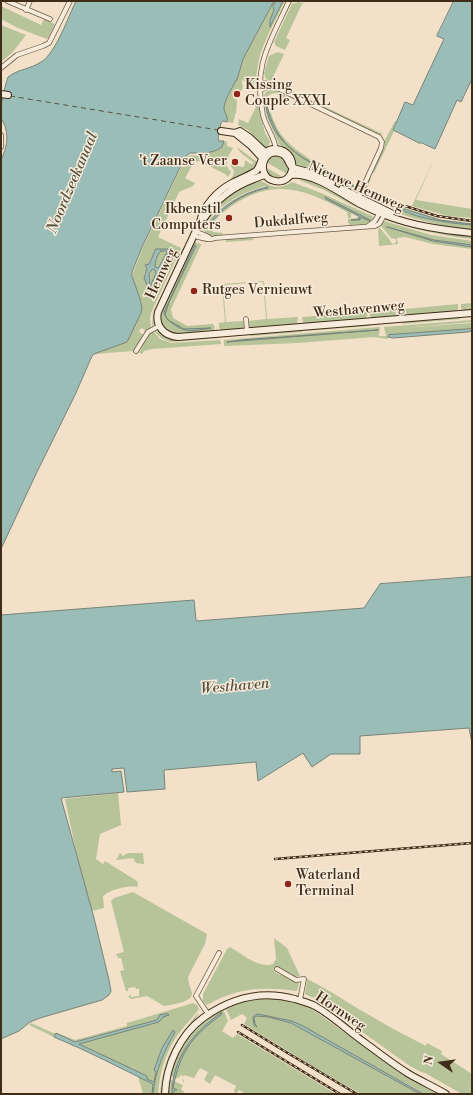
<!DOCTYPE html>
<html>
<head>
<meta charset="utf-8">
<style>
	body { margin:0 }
	#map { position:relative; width:473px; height:1095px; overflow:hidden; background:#f2e1c8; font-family:"Libre Bodoni",serif }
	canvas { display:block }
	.frame { position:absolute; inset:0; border:2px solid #402d19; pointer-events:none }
	.north { position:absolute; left:421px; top:1043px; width:40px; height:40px; -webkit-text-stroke:3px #f7ecdb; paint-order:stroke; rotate:283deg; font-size:11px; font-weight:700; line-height:16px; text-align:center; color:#402d19 }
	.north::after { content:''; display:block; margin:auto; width:14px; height:18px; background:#402d19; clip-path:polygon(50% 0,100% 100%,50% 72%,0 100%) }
</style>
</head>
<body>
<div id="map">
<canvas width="473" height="1095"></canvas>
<div class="frame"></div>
<div class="north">N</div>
</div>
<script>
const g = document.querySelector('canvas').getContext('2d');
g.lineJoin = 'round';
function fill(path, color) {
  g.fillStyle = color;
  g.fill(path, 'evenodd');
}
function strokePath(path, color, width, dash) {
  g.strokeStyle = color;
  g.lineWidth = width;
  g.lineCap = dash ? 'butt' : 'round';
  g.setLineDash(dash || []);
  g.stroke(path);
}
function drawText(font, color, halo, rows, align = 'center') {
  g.font = font + ' "Libre Bodoni",serif';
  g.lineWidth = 3;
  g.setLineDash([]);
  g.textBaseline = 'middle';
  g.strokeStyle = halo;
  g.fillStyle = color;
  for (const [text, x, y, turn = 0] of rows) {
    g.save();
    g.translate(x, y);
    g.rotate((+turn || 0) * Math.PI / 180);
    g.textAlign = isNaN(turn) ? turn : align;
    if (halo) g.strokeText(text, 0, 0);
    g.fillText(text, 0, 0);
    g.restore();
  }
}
fill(new Path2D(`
	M274,1h2l-3,6 1,3 -4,10v6l13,-25h2c-9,18 -19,36 -25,54 -3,11 -3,23 -7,34l-3,1 -2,-2 2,-6 -8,-2c-1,4 3,7 -1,11l-4,-2 -4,7v2l4,2 -1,13 -1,2 -2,8 -6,-1c1,-6 -2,-8 -3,-13 -1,-7 9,-23 12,-29h1l6,-21z
	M299,2l6,2h-3l-16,34 4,2 -5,10 -9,-4 -2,-4 18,-38z
	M1,6l40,19 3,-6 11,5 -6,13 -2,2 -29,-11 -17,-9z
	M1,25l25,10 -14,18 -11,9z
	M278,52l6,2 -13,27 3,2 -1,1 -7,-5 -2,-6 5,-17z
	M269,90h6l11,6v3l-9,-4v-2c-5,0 -9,1 -10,6 -1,6 3,12 5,17 9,29 35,41 60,56 8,4 18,12 27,14l-1,4 -3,2 -6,-1 -34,-20 -18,-6 -7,-12 -11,-9 -12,-27 -4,-20 3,-5z
	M293,92l90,42 -2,1 -88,-41z
	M256,102l2,1 7,30 5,8 -2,6h-3l-17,-17 -10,-5 1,-6 9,4 8,-16 -3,-2z
	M395,121h1l-3,8 1,2 -20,42 -1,-1 11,-26 1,-6z
	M224,141l3,1v4l6,2c-5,9 -10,15 -2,24l-3,5 -3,-3 -26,-13 -5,1 -9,16 10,5 -2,3 -14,6 -21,45 23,11 -30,65 -1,6 1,8 -7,6 1,-3 -4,-2 -2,4 5,3 -11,16 -39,3 33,-12 14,-29 1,-5 -2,-9 -7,-20v-6l10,-26 43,-90 5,-2 12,1v-2l15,-4 4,-3zM155,250h14v1l-9,19 4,3 -4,-1 -10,20 -6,-17z
	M237,147l20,15c-2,10 -14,13 -23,17l-3,-1 2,-2 1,-5 -4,-6 14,2 1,-7 6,4 3,-1c-6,-5 -14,-9 -17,-16z
	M275,155l9,3 6,11 -3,5 -21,-12 2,-4z
	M436,155l-20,45 56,9v9l-24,-2 -36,-10z
	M265,167l18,10 -2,2h-9l-5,-6z
	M370,177l1,2 -4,9 17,8 1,4 -3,6c-19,-10 -21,-8 -12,-29z
	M301,179c26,5 49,22 72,34l1,2 -20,-9 -30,-16 -25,-10z
	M258,180c4,1 6,2 9,4 9,5 17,3 25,-2l29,11 53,24 -1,3 -6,4 -17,1 -2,-2v-4l10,-1v-1l-7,-4v5h-3l-1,-6c-39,-21 -68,-34 -109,-10 -10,6 -22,15 -27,25l2,5 10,1 -1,2 -12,1 -8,-7c0,-10 17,-28 25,-34 9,-7 21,-12 31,-15zM266,186l1,3c-25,4 -47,20 -62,41l-2,-1c9,-21 41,-38 63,-43z
	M394,205l45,14 33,5v6c-27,-3 -52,-9 -77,-18l-2,-5z
	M389,219l49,12 34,5v3c-30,-3 -58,-10 -86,-19z
	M384,221l47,14 41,6v4l-38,-5 -46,-13v1l45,13 39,6v2l-39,-5 -28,-7 -8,1 1,6 -19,2 -1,-15 1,-4 11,13 1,3 3,1 2,-2v-3l-5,-1 -9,-11 -1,-2z
	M251,237l3,3 -29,2 2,-3z
	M193,241l10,4h-2l-30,64 2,9 14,8 26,-2 2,4 -3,4c-21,1 -49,10 -52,-18zM195,245l1,1 -20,40 1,-3z
	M183,248l1,1 -29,63v11l-3,3 1,-13z
	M161,251h4l2,1 -8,16h-2l-2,-1c-1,-5 2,-13 6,-16z
	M153,269l2,1 1,3 -6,14 -1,-13z
	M264,281l3,38 30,-2h1l-1,7 -45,5 -3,-3 -1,-5 18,-2 -3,-37 -40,3 3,37 17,-1 1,5 -3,4 -18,1 -4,-3v-5l6,-1 -3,-38z
	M472,303v3l-9,2 9,-1v4l-7,1 -4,-4v-4z
	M399,304l2,9 -3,3 -2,-11 -3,1 1,2h1l1,8 -22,3 -4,-3v-5l14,-1v-5z
	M458,304v5l-3,4 -45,3 -4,-3 -1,-4z
	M367,312v4l-3,4 -58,4 -3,-2 -1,-5z
	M460,316v3l-57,5v-3z
	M472,320v2l-70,6 70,-5v6l-75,6 -9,2v2l-14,-2 -76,6 -74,3v-6l156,-13 -1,9h7l-2,-9z
	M369,324l1,2 -67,5v-2z
	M302,329v3l-52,4 -1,-3z
	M153,331l7,8 11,4 49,-3 1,4 -69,5 -8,2 -2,3 -3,-1c4,-8 6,-16 14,-22z
	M154,331c7,0 11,7 18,9l46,-4 2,2 -50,4 -9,-4z
	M118,793l3,32 -21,9 -4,25 7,5 2,-3 32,20 1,3 -1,3c-8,-2 -30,3 -34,10l1,11 -12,3 -14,-50 -13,-62z
	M120,853l3,3 5,-3h15l1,11 -8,-1 -3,-5 -17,2z
	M133,892l74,42 -2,10 -17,33c0,6 3,11 4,16 1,9 -21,12 -28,13l-17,-10 -16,3 -3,-2 3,-2v2l8,-1v-7h-3l-1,-2 -7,1v3h-2l-6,-20 4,-1 -3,-12h-3l-2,-4 8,-2 -13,-51 3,-3z
	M274,938l13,10 13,28 -4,1 -18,-10 -5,2 2,3 5,3 1,-1 18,9 -2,8c-35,-4 -58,-4 -90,14l-4,-4v-7l24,-45 3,-2c12,7 29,22 43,17l3,-5z
	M307,979c21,10 41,24 62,36 18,11 38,21 57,31l1,-3 15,8 -1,3 31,20v20h-10l-37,-21 -4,-1 -11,-6 -69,-49 -15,-13 -21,-10z
	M268,998l21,2 20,7 87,62 43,25h-16l-120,-68 -11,-5 -34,-7 -3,1 -2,2 2,7 -1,-6 2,-2 12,1 23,6 129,71h-59l-47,-27 -70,-43 3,-6 -5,-4 -11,6 -4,-9 -4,-3 23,-7z
	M193,1003l4,2 2,4c-5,7 -11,13 -16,19 -16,19 -23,41 -25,66h-5c2,-23 12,-43 21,-63l-12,17 -8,22 2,2 -2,10 -7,-3v-3l-69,-32 81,-22 1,-7 -3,5 -82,22 -19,-8 -2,3 -25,-12 2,-2 22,10h4l18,7 52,-14v-3z
	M221,1010l3,1 4,10 -6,10 11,7 4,-4 99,60h-90l-7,-4 -3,4 -2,-3 2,-5 -21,-11 -5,9 -6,-4 4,-8 -8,-4 -6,10 -10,-3 -2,4 2,1v3l-2,-4 1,-3 -2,-1 -3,3h-5l-3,-5c3,-7 5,-14 8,-21 9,-19 26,-30 43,-42z
	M199,1012l-4,9 -16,20 -16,53h-3c4,-38 15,-54 39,-82z
	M138,1076l15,8 -1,10h-9z
	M171,1080l12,5 -2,4 3,3 -1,2 -6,-1 -1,1h-8l1,-13z`), '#b7c399');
const water = new Path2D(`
	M76,1h198l-31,58 -6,21h-1c-3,7 -13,22 -12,29 1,5 4,7 3,13l-4,-1 -2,2 -3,15 1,3h5l-2,6c-9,7 -21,6 -32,6l-5,4 -43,90 -10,25v4l8,23 2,9 -1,5 -12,25 -2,4 -33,12 -2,2 -17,39 -39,79 -35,75v-389c5,-11 8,-21 4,-34 -1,-3 -3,-5 -4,-8 -1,-14 3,-28 7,-41 10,-8 23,-8 33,-15 15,-9 27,-45 35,-61z
	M276,1h7l-13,26v-7l4,-10 -1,-3z
	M454,1h18v78l-11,23 -4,-2 -22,49 -13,-6h-3l-26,-13 12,-28 8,3 31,-66 -7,-3z
	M265,98c13,62 46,59 91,90 -11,-5 -22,-12 -33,-18 -31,-18 -55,-33 -58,-72z
	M267,187l1,1c-26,5 -48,21 -63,42l-1,-1c14,-22 38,-36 63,-42z
	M325,197l45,23v1l-10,-4v3h-9l8,-1v-3l-33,-17z
	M398,207l42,13 32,4v1c-17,-1 -63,-7 -74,-18z
	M387,227l47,13 38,5v2l-39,-6z
	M195,245l1,1 -27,56 -4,13 3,5 16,9 27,-1c-8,1 -17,4 -25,2 -7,-1 -21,-10 -22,-17z
	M156,249h12l1,2 -9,19 4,3 -4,-1 -10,20 -6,-14 3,-10 -2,-3 4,-1zM161,251h5l1,1 -8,15 -2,1 -2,-1c0,-5 2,-13 6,-16zM153,269l2,1 1,3 -6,14 -1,-13z
	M472,329v2l-4,1 -75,6 -5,-1 1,-2z
	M378,330l-151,12 14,-2z
	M472,577v166l-3,-15 -109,8v18h-29l-19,13 -9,-14 -45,28 -2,-19 -92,8 1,19 -38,3 -3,-24 -12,1v3l9,-1 3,21 -63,6 33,120 15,62 2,11 -2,4 -7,5 -62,18 -10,4 -11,9 -18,8v-424l193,-15 2,20 1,1 167,-13 16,-24z
	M221,1013h1l-1,2c-29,21 -41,37 -48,73l4,2h-2l-3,4c0,-35 21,-62 49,-81z
	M168,1014l1,1 -6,2 -4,5 -80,22 68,32v3l7,3 2,-10 -2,-2 8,-22 11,-18 2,2c-11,19 -20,40 -22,62h-1l1,-10c-33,-16 -65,-33 -99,-47l2,-4 19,9 82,-22 3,-5z
	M258,1014l34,7 11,5 120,68h-3l-129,-71 -23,-6 -12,-1 -2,2 1,6 2,3 -3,-2 -1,-8 2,-2z`);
fill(water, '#9bbdb7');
strokePath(water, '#778378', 1);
strokePath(new Path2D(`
	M10,96l208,34`), '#575140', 1, [5, 4]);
const street = new Path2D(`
	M7,1l43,18
	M26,10l4,-9
	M1,68l16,-13 26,-9 6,-3 21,-42
	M259,82l10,2 110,53 3,5 -1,6 -23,50
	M260,90l12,-4
	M1,135v12
	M276,150c-1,-13 -10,-22 -13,-35 -10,-50 6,-71 26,-114
	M368,226l7,-5 5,-9
	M195,231l14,6
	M193,235c7,3 16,6 22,3l160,-12 4,-2 6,-10
	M246,319l1,12
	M136,351l12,-19 11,-6
	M277,969l19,11 8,-1 -4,21
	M208,1014l-12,-18 23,-43`);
const secondary = new Path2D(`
	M1,94l7,1
	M221,131l14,2
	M235,133l16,13 12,13
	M235,133l5,-2 9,6 17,16
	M293,168c-5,-3 -4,-11 -11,-14 -19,-9 -28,23 -7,27 20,4 24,-25 6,-31 -21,-6 -18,15 -25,21 -8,5 -16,8 -24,12 -15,8 -29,23 -32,39l-42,90c-3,14 6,24 20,25l294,-24
	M293,168l23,6 16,9
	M291,175c24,-2 49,18 69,29 8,4 17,8 25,11 28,11 58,15 87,18
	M342,189l49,24
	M205,217c12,-19 28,-30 49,-38 4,-2 7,-3 11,-4
	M165,1094c1,-29 15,-59 38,-76 28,-20 59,-28 92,-19 6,2 14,4 20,7 18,10 33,25 49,36 15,11 29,22 45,32 12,7 25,13 37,20`);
strokePath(street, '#6c5a45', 5.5);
strokePath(secondary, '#402d19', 8);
strokePath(street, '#f7ecdb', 4);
strokePath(secondary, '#f7ecdb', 6);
const rail = new Path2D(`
	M405,206l32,10 35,5
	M275,859l197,-16
	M242,1025l44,27 71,42
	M238,1032l102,62`);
strokePath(rail, '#402d19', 2.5);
strokePath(rail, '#f7ecdb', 1, [3]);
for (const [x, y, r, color] of [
	[237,94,4,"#8f2418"],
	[235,162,4,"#8f2418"],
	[229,218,4,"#8f2418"],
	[194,291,4,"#8f2418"],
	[288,884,4,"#8f2418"]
]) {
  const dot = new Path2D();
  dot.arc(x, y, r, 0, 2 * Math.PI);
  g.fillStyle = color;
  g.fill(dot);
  strokePath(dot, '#f7ecdb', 1.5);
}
drawText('14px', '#402d19', '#f7ecdb', [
	["Kissing",245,86],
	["Couple XXXL",245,102],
	["'t Zaanse Veer",227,162,"right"],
	["Ikbenstil",221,210,"right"],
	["Computers",221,226,"right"],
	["Rutges Vernieuwt",202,291],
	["Waterland",296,876],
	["Terminal",296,892]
], 'left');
drawText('14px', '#402d19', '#f7ecdb', [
	["Nieuwe Hemweg",356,187,24],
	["Dukdalfweg",291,221,-5],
	["Hemweg",162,274,-65],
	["Westhavenweg",359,310,-5],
	["Hornweg",340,1012,34]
]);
drawText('italic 15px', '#575140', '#f7ecdb', [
	["Noordzeekanaal",73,183,-67],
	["Westhaven",235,687,-5]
]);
</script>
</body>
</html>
